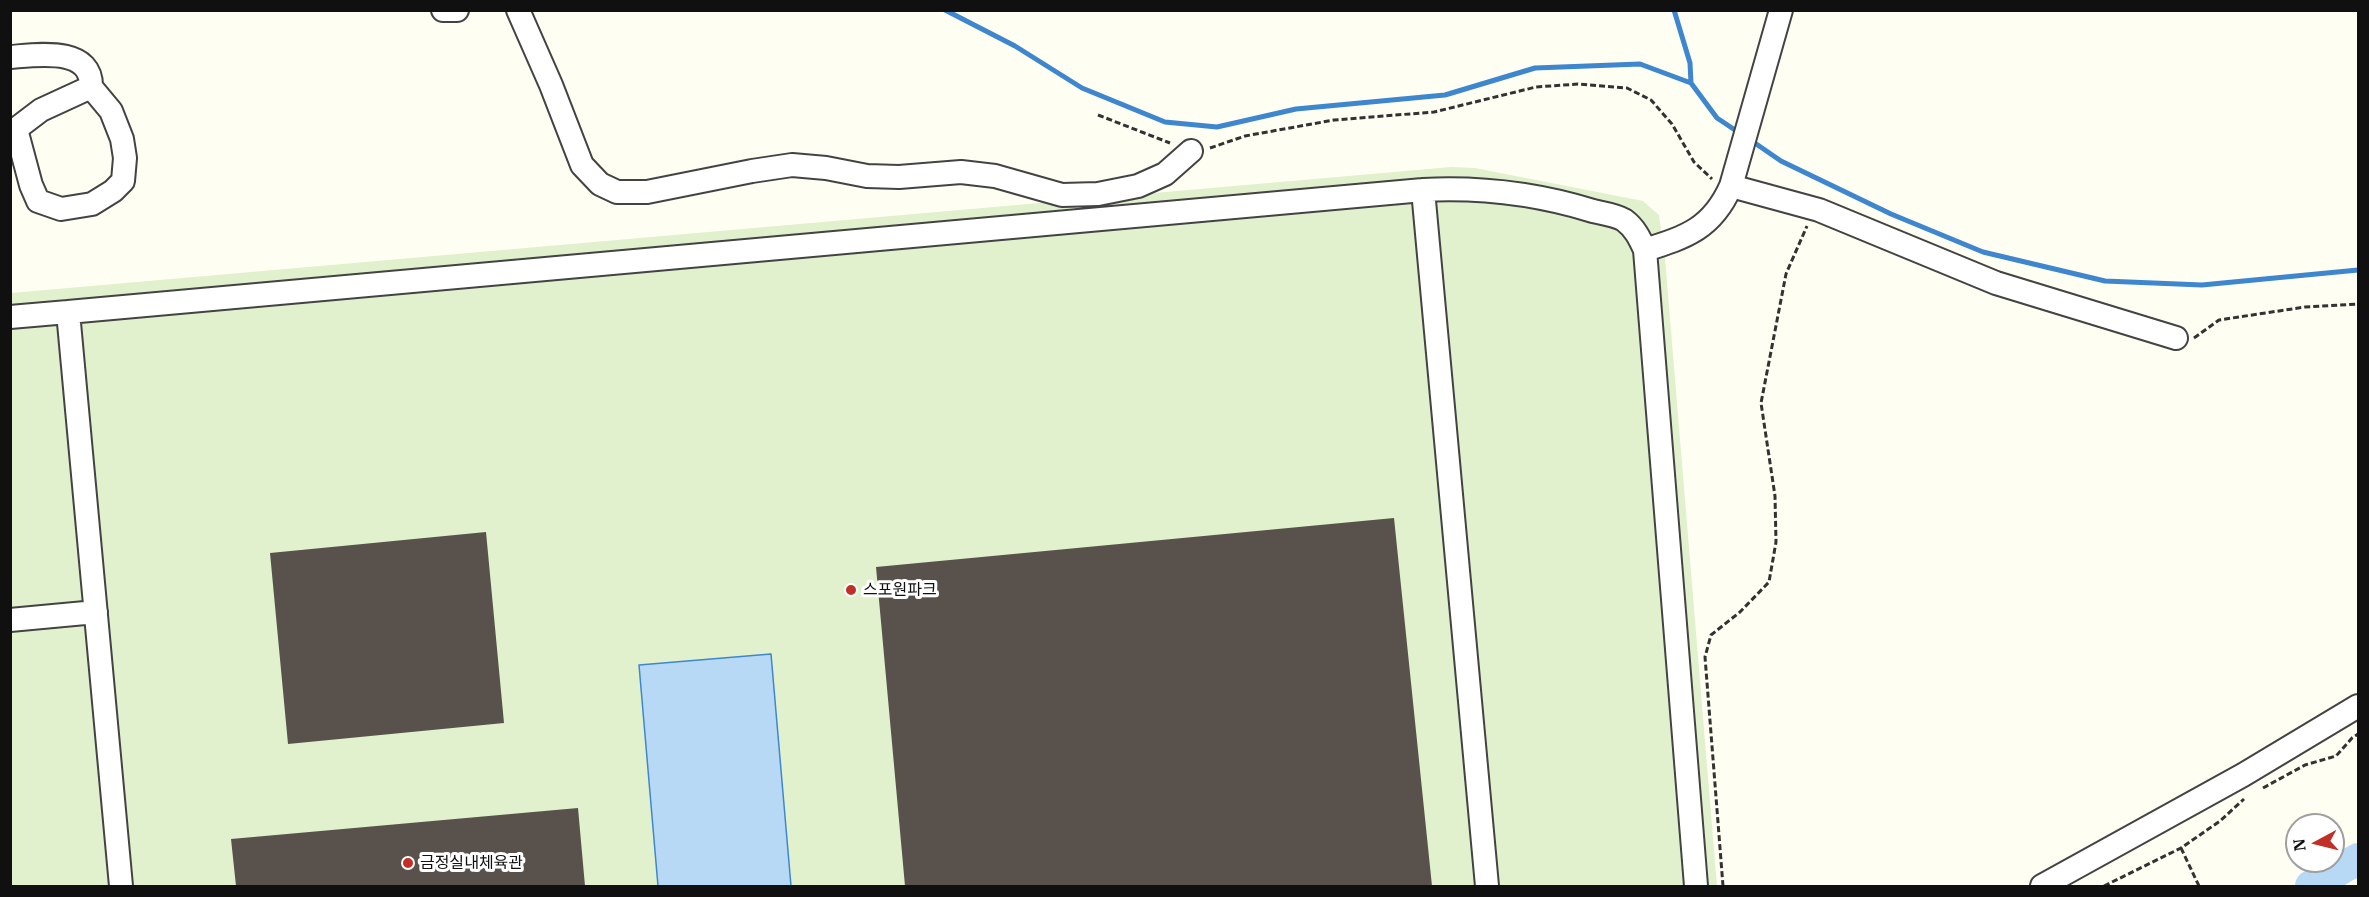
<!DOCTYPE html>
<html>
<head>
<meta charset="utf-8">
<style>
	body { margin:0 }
	#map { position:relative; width:2369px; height:897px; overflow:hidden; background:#fffef3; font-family:"IBM Plex Serif",serif }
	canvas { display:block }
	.frame { position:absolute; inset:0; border:12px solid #101010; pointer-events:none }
	.north { position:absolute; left:2285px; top:813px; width:60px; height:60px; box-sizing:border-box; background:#fff; border:2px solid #9f9f9f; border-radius:50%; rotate:263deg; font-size:16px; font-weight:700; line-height:24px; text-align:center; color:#101010 }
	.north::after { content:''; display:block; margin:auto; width:21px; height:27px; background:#c22f27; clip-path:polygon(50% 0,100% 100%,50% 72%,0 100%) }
</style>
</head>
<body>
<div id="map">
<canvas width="2369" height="897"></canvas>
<div class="frame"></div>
<div class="north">N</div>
</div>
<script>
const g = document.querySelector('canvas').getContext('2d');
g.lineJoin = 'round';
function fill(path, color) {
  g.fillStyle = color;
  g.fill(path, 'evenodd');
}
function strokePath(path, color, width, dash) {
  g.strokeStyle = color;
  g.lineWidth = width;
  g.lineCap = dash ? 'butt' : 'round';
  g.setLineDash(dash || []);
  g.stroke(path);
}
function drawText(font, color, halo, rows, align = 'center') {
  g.font = font + ' "IBM Plex Serif","Noto Sans KR",serif';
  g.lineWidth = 6;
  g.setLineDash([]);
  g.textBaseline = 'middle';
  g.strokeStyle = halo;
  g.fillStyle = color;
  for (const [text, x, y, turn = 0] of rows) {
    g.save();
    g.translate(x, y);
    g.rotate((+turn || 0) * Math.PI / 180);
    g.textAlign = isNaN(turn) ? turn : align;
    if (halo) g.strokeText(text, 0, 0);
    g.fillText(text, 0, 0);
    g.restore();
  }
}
fill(new Path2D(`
	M1451,167l24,1 168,33 16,14 6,43 52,628h-1706v-593z`), '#e1f1ce');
const water = new Path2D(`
	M771,654l20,232h-133l-19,-221z`);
fill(water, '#b8d9f6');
strokePath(water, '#3e86ce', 1.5);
strokePath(new Path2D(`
	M945,10l70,36 67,42 83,34 52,5 79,-18 149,-14 90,-27 105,-4 51,19 26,35 24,16
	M1674,10l16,53 1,20
	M1749,139l32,22 110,53 92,38 122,29 97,4 156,-15`), '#3e86ce', 5);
strokePath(new Path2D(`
	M2311,886l47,-27`), '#b8d9f6', 32);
fill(new Path2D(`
	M1394,518l38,368h-527l-29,-319z
	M486,532l18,191 -216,21 -18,-191z
	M578,808l7,78h-349l-5,-47z`), '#59524c');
const minor = new Path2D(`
	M443,10h14
	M518,10l33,75 31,80 18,19 17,8h30l105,-21 40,-6 34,3 41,8 32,1 62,-5 34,4 67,19 36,-1 40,-8 27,-12 26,-23
	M10,57c27,-2 82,-11 81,30l20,24 11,28 3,19 -2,23 -10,10 -21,13 -31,5 -23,-8 -7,-16 -15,-56 25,-19 50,-23
	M1731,186l88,24 177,73 180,55
	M1423,190l64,696
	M1645,250c41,-13 67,-21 86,-64l50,-176
	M68,312l1355,-122c58,-3 115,4 170,21 9,2 23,4 31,9 11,8 16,19 21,30l51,636
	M10,317l58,-5 53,574
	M10,620l86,-8
	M2042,886l201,-111 115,-69`);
strokePath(minor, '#434343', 26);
strokePath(new Path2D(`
	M1098,115l72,28
	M1210,148l35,-12 89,-16 100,-8 102,-25 42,-3 49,4 24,12 21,24 22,38 18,17
	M2194,338l25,-18 86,-13 53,-3
	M2263,788l42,-23 31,-9 16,-18 6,-4
	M2181,848l18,38
	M1723,886l-18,-229 6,-22 29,-23 29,-30 7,-40 -1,-46 -14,-93 25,-129 21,-48
	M2104,886l77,-38 39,-27 24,-22`), '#323232', 3, [6, 3]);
strokePath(minor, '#fff', 22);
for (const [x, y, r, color] of [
	[851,590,6,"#c22f27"],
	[408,863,6,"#c22f27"]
]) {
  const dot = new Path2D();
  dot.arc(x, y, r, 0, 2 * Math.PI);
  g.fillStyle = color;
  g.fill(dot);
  strokePath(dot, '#fff', 2);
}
drawText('16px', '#101010', '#fff', [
	["스포원파크",863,590],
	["금정실내체육관",420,863]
], 'left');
</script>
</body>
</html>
